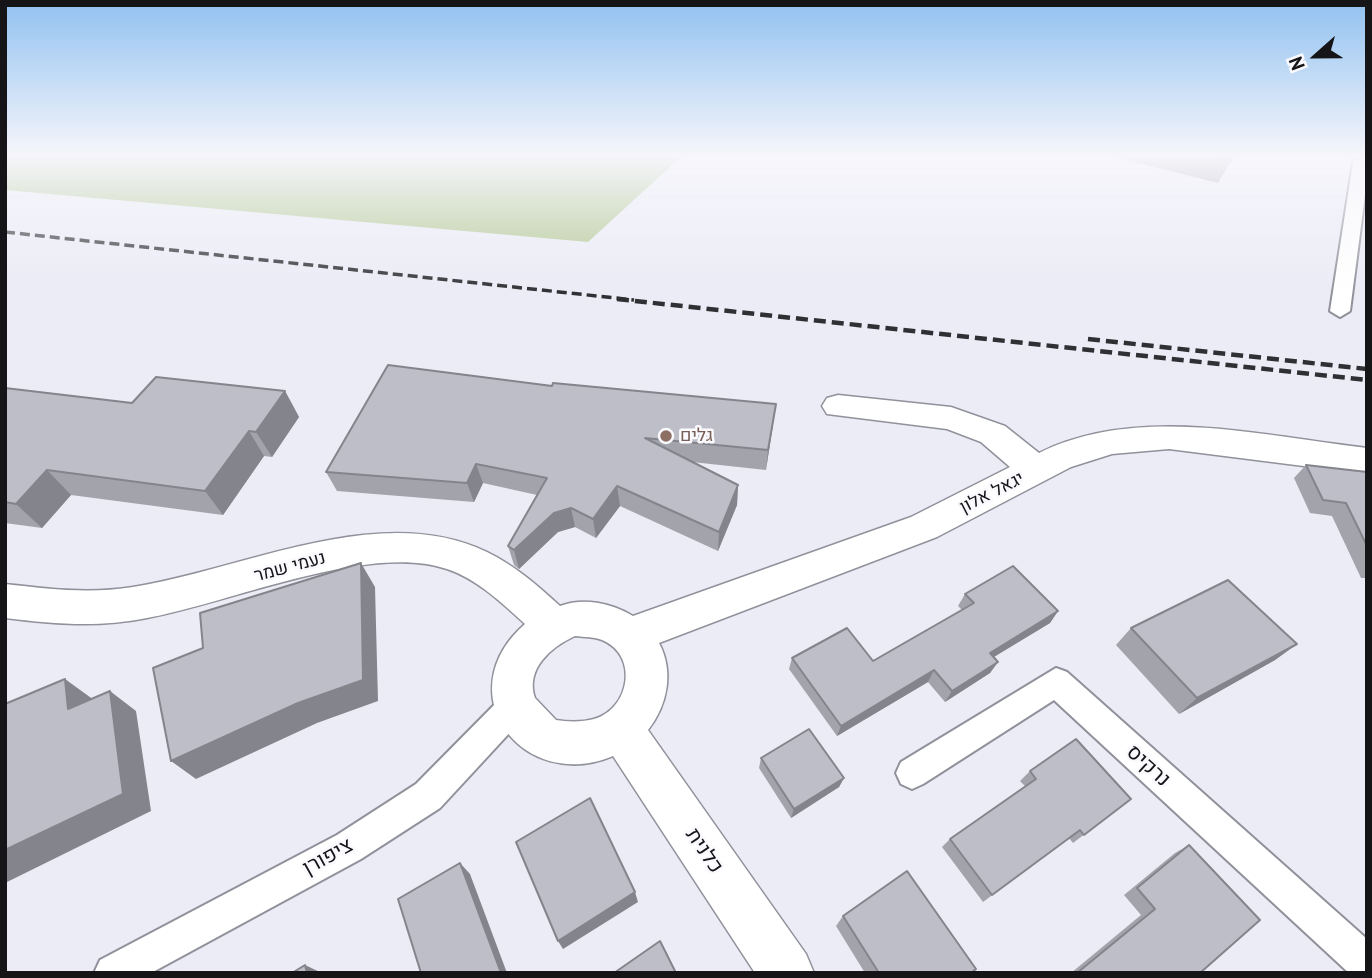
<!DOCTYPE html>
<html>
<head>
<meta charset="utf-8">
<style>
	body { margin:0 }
	#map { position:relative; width:1372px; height:978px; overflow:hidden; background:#ebecf6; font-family:"PT Sans",sans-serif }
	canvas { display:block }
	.frame { position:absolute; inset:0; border:7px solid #151518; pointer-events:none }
	.north { position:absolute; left:1281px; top:21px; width:70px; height:70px; -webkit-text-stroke:5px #fafafe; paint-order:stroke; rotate:249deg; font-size:19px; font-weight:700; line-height:28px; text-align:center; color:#151518 }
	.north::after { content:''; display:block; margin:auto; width:24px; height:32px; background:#151518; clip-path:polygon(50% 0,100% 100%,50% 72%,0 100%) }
</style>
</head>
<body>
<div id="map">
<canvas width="1372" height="978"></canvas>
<div class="frame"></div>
<div class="north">N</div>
</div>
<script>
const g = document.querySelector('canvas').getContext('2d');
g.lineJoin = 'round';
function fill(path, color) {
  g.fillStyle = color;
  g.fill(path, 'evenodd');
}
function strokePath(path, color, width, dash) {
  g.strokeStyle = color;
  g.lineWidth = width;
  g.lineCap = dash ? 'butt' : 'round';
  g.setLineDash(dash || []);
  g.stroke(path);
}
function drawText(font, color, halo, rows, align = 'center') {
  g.font = font + ' "PT Sans",Heebo,sans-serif';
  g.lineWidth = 5;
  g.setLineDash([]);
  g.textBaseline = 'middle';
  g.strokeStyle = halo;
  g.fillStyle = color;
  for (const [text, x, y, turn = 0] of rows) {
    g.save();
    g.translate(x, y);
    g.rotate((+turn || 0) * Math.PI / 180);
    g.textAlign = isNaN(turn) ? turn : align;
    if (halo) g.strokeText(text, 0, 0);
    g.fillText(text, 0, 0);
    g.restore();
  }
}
fill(new Path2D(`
	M5,156h677l-94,86 -583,-52z`), '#b2c791');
const street = new Path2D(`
	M1354,156h13v23l-17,132 -10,6 -10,-6z
	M1056,668l11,4 300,267v34h-18l-295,-273 -131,84 -11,5 -11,-5 -5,-11 5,-11z
	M515,691l11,4 4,10 -4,10 -86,93 -79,51 -210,114h-57l6,-13 237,-125 79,-51 88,-89z`);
const secondary = new Path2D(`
	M838,395l113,12 54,19 34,27c99,-49 223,-17 328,-5v26l-198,-25 -57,5 -41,13 -134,70 -278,106c15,28 9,62 -11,87l158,224 8,19h-59l-142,-217c-90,38 -167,-63 -88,-132 -23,-21 -48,-45 -78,-55 -78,-27 -217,34 -300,49 -49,10 -93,6 -142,0v-34c44,5 84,10 128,3 110,-17 247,-87 354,-35 27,13 50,33 73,54 23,-9 52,-3 73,10l278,-99 99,-50 -29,-25 -34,-13 -120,-15 -5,-8 5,-8zM575,636c9,1 20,1 27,4 37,15 28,69 -8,79 -11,3 -26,3 -38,1l-21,-22c-10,-29 16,-51 40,-62z`);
strokePath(street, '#90919a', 4);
strokePath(secondary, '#90919a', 3);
fill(street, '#fff');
fill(secondary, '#fff');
strokePath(new Path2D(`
	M5,232l629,68`), '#303034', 3.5, [10, 5]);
strokePath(new Path2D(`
	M617,299l750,81
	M1088,339l279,30`), '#303034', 4.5, [12, 6]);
fill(new Path2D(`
	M1111,156h121l-1,5 -13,22z
	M552,386l224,18 -10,66 -74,-8 46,23 -1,20 -19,46 -98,-45 -24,32 -21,-11 -17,5 -39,37 -5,-4 -6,-19 29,-51 -54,-12 -9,19 -137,-11 -11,-19z
	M5,388l127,15 153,-12 14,26 -27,40 -8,-1 -41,59 -152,-20 -29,33 -37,-5z
	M1306,465l61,7v106h-6l-29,-62 -22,-3 -16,-35z
	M965,594l93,17 -8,12 -56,34 4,5 -8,11 -45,29 -17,-20 -91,54 -48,-67 3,-11 81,3 89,-51 -4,-4z
	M1131,628l166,16 -22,16 -96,54 -63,-69z
	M761,758l83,20 -5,9 -48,31 -32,-50z
	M1030,771l101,28 -58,44 -4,-5 -86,64 -41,-55 8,-8 75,-53 -5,-5z
	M1189,845l11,128h-129l70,-58 -17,-20 51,-42z
	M843,916l128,57h-106l-29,-47z`), '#a3a3ac');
fill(new Path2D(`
	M285,391l14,26 -27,40 -16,-25z
	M776,404l-3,20 -7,46 2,-20z
	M249,431l15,25 -41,59 -18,-24z
	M476,464l7,19 -9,19 -7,-19z
	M47,470l24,25 -29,33 -26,-24z
	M738,485l-1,20 -19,46 1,-19z
	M617,486l3,20 -24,32 -3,-19z
	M571,508l4,19 -17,5 -39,37 -5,-19 40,-37z
	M361,563l14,24 3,114 -61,22 -121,56 -25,-18z
	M1058,611l-8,12 -68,41 8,-11z
	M1297,644l-22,16 -96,54 18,-16z
	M998,662l-8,11 -45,29 7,-11z
	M934,670l-6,12 -91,54 4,-10z
	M65,679l29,21 -26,9z
	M110,691l26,20 15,100 -146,72v-33z
	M844,778l-5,9 -48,31 3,-9z
	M460,863l10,11 37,99h-6z
	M635,892l3,10 -75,47 -5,-8z
	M305,965l17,8h-15z`), '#84858c');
const building = new Path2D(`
	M1211,156h21l-1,5z
	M388,365l164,21 1,-3 223,21 -8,46 -123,-12 93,47 -19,47 -102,-46 -24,33 -22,-11 -17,5 -40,37 -6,-4 39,-68 -71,-14 -9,19 -141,-11z
	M156,377l129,14 -29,41 -7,-1 -44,60 -158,-21 -31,34 -11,-2v-114l127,15z
	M1306,465l61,7v74l-21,-43 -23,-3z
	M361,563l2,117 -65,23 -127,58 -18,-93 50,-20 -3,-35z
	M1013,566l45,45 -68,42 8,9 -46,29 -18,-21 -93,56 -49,-68 55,-30 26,33 101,-58 -9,-9z
	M1228,580l69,64 -100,54 -66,-70z
	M65,679l3,30 42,-18 13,103 -118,56v-146z
	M809,729l35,49 -50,31 -33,-51z
	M1076,739l55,60 -47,36 -4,-5 -88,65 -42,-56 86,-60 -6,-8z
	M590,798l45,94 -77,49 -42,-99z
	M1189,845l71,75 -60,53h-123l78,-64 -18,-21z
	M460,863l41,110h-80l-23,-74z
	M907,871l69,98 -5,4h-92l-36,-57z
	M660,941l16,32h-62z
	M305,965l2,8h-15z`);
fill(building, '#bdbec8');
strokePath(building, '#84858c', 2);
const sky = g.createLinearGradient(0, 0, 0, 293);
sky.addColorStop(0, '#91c1f0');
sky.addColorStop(0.53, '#f6f6fb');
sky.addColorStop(1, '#f6f6fb00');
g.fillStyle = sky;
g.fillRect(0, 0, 1372, 293);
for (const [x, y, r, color] of [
	[666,436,7,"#8d6e63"]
]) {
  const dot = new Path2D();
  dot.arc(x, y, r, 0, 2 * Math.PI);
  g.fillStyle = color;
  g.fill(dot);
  strokePath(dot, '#fafafe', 2.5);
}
drawText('18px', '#785e54', '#fafafe', [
	["גלים",680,436]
], 'left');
drawText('18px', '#151518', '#fafafe', [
	["יגאל אלון",992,493,-27],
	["נעמי שמר",290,567,-15]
]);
drawText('21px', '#151518', '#fafafe', [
	["נרקיס",1148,766,42],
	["כלנית",704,851,56],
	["ציפורן",328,857,-29]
]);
</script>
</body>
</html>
